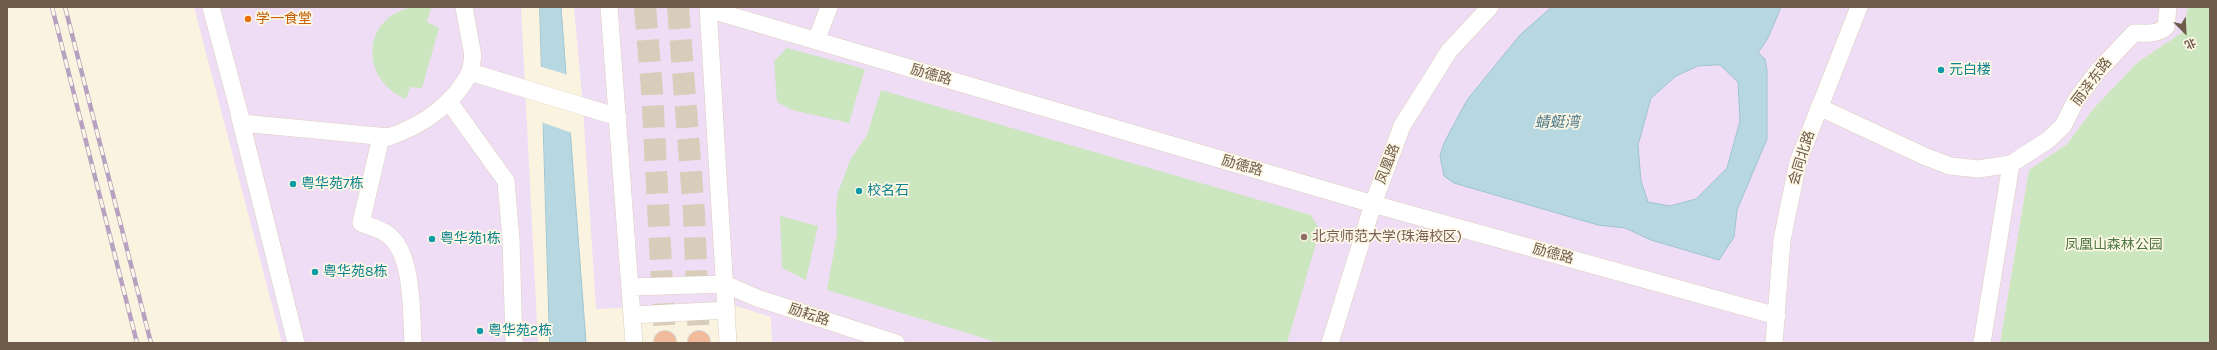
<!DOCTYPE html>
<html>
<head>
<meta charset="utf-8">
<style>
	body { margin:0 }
	#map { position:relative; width:2217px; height:350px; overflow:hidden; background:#faf3e0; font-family:Karla,"Noto Sans SC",sans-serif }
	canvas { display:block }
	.frame { position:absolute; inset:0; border:8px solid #6e5b4a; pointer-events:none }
	.north { position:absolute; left:2165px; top:12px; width:40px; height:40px; -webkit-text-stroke:3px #fdf7e5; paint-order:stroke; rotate:156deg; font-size:11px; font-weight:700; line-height:16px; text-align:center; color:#6e5b4a }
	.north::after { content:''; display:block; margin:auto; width:14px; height:18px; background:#6e5b4a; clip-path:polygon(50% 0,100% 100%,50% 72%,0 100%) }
</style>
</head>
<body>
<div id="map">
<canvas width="2217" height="350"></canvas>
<div class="frame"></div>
<div class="north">北</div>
</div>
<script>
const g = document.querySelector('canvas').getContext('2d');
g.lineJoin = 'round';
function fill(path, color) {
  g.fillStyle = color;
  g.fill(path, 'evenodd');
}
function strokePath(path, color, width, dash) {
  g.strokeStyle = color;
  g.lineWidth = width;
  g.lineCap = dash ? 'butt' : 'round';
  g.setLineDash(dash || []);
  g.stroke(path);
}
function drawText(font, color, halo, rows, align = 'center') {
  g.font = font + ' Karla,"Noto Sans SC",sans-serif';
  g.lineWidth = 3.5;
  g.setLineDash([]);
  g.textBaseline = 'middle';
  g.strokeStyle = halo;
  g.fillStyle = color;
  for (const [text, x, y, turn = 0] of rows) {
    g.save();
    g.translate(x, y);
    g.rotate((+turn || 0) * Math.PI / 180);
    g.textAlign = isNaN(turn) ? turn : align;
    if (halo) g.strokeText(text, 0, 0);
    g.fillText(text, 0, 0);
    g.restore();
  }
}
fill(new Path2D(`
	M194,7h327l17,336h-256z
	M574,7h1614l-4,25 -46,30 -44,46 -27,36 -38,26 -29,173h-1228l-1,-26 -44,-14 -131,6 -13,-202z`), '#efddf6');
fill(new Path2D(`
	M414,7l17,1 -4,14 12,6 -17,60 -12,-1 -4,12c-48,-20 -44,-84 8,-92z
	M2188,7h22v336h-210l29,-173 38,-26 27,-36 44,-46 45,-30z
	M787,48l78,21 -16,54 -57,-13 -15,-8 -3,-41z
	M881,90l430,125 9,15 -33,113h-288l-172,-53 10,-56 -1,-26 2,-15 12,-33 17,-25z
	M780,216l38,10 -12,54 -24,-12z`), '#cce6c0');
const water = new Path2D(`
	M540,7h21l25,336h-36z
	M1552,7h229l-13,31 -10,15 7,6 2,11v69l-30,71 -3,27 -15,23 -68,-20 -26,-12 -27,-3 -144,-42 -10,-7 -4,-20 4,-13 23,-43 53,-65zM1720,65l18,17 2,39 -13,47 -31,31 -26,7 -22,-4 -7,-21 -3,-36 13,-47 25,-22 22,-10z`);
fill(water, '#b7d7e1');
strokePath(water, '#9ec5d2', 1);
fill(new Path2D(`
	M539,66l29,9 4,58 -31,-11z`), '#faf3e0');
strokePath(new Path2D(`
	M645,7l7,83 13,252
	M678,7l16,206 5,129`), '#d7cdba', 22, [22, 11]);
const minor = new Path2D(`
	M211,7l31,116 146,14c33,-10 67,-34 82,-65l148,45
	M464,7l9,49 -3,16
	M609,7l25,336
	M708,7l20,336
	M708,9l665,195 404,112
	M816,41l13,-34
	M449,102l57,79 5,58 3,104
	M1819,107l105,49 26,10 28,3 33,-5 37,-24 15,-14 13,-26 21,-28 37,-39c11,0 23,2 32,-6l2,-20
	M239,114l57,229
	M381,137l-20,86c8,3 19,6 26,11 27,19 24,79 26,109
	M631,287l94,-3 32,14 139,45
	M633,315l94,-5
	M1330,343l43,-139 29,-78 47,-75 41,-44
	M1774,343l8,-103 16,-78 61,-155
	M1982,343l29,-179`);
const highway = new Path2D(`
	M665,342v1
	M699,342v1`);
strokePath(minor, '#ddcfbd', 18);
strokePath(highway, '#dcd8d4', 24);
strokePath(minor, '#fff', 17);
strokePath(highway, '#f0ba9b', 22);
const rail = new Path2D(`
	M52,7l85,336
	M65,7l86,336`);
strokePath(rail, '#b6a1c1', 4.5);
strokePath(rail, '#fdf7e5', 3, [9]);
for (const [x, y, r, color] of [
	[248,19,4,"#e8710a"],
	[1941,70,4,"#0f9aa8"],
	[293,184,4,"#0f9aa8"],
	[859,191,4,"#0f9aa8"],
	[1304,237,4,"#8d6e63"],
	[432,239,4,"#0f9aa8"],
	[315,272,4,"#0f9aa8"],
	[480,331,4,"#0f9aa8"]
]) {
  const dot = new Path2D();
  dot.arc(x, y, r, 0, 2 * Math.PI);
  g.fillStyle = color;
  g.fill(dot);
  strokePath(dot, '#fdf7e5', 1.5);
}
drawText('14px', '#c56008', '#fdf7e5', [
	["学一食堂",256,19]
], 'left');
drawText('14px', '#0d838f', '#fdf7e5', [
	["元白楼",1949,70],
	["粤华苑7栋",301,184],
	["校名石",867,191],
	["粤华苑1栋",440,239],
	["粤华苑8栋",323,272],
	["粤华苑2栋",488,331]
], 'left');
drawText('14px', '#6e5b4a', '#fdf7e5', [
	["励德路",931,75,16],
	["丽泽东路",2092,82,-53],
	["会同北路",1802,158,-73],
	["凤凰路",1388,164,-69],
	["励德路",1242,166,16],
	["励德路",1553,254,15],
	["励耘路",809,315,18]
]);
drawText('14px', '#785e54', '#fdf7e5', [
	["北京师范大学(珠海校区)",1312,237]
], 'left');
drawText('14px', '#507a45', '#fdf7e5', [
	["凤凰山森林公园",2114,245]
]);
drawText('italic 15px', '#497787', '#fdf7e5', [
	["蜻蜓湾",1557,123]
]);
</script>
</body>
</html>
